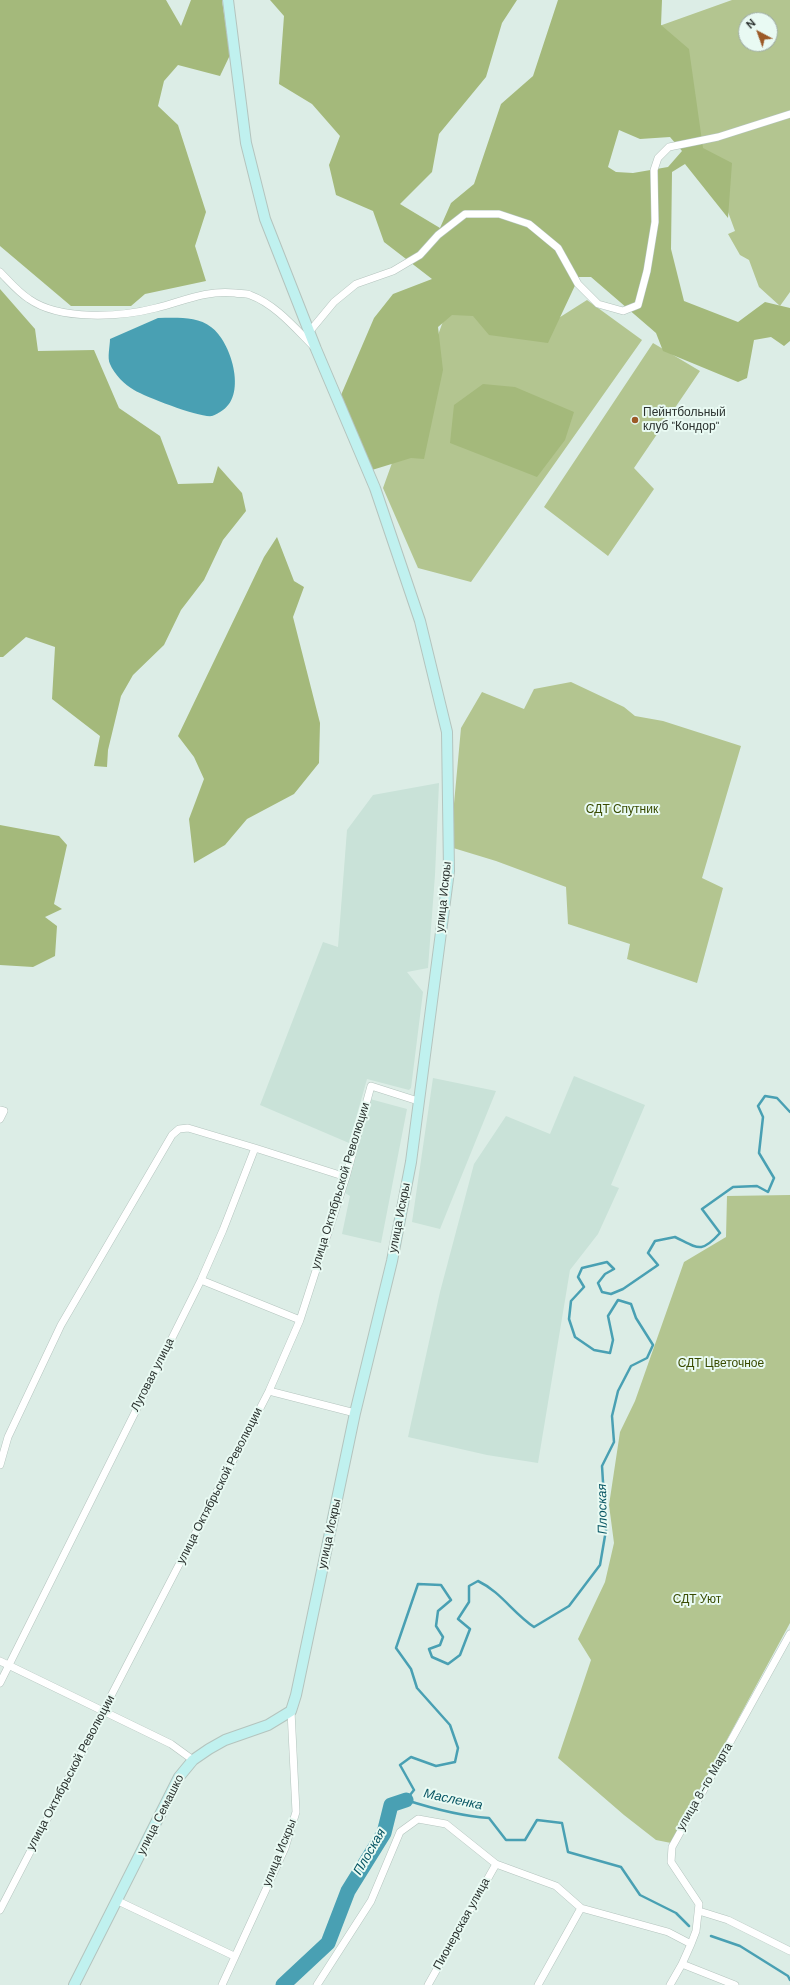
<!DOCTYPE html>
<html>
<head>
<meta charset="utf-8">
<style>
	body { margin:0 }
	#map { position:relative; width:790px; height:1985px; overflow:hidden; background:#dcede6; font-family:"DM Sans",sans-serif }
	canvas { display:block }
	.north { position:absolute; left:738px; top:12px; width:40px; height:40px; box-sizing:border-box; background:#e9faf3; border:1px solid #9daaa5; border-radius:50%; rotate:319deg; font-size:11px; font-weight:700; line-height:16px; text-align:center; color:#2b322f }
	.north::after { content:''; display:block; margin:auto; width:14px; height:18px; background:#9c5a27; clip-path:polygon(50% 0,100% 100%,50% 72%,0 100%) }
</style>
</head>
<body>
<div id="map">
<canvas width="790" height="1985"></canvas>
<div class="north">N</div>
</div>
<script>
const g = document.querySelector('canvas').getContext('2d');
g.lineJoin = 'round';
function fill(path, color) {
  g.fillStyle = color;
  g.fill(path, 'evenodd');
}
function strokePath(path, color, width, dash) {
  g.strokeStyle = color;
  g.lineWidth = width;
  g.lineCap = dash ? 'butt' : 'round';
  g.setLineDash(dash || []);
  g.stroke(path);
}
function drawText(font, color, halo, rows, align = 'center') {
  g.font = font + ' "DM Sans",sans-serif';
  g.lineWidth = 4;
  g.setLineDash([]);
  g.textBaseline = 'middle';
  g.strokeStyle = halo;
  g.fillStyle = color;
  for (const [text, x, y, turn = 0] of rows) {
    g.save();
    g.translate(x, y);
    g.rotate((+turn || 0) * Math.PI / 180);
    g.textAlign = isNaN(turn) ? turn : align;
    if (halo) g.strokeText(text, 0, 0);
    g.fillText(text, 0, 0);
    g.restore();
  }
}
fill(new Path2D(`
	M439,783l-4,92 -7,93 -21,4 16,20 -12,96 -2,2 -42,-11 -18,64 -89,-38 63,-163 15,5 9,-117 26,-35z
	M574,1076l71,29 -34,80 8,3 -21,46 -28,36 -32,193 -51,-8 -79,-18 32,-145 34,-128 32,-48 44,18z
	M433,1078l63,13 -56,138 -28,-7z
	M370,1099l37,10 -26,134 -39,-9 8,-38 -5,-3z`), '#c9e2d8');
fill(new Path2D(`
	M732,0h58v292l-10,14 -21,-19 -10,-27 -9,-5 -12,-21 7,-3 -7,-19 -80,-182zM746,20h24v24h-24z
	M451,299l84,34 52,-33 55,40 -171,242 -53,-14 -35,-80z
	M653,343l47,28 -66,97 20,21 -46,67 -64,-49z
	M571,682l53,25 11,9 28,5 78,25 -39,132 21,10 -26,95 -70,-24 3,-15 -62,-20 -2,-37 -70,-26 -46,-14 11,-119 21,-36 42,17 10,-20z
	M790,1195v428l-119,220 -15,-3 -32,-25 -66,-57 33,-98 -13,-21 27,-57 9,-39 -5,-38 11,-73 15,-31 49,-139 42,-25 1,-41z`), '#b3c590');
fill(new Path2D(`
	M0,0h166l15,26 10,-26h31l8,55 -10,21 -42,-11 -14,16 -6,25 20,19 28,87 -11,34 11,35 -61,13 -14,12h-60l-71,-60z
	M270,0h247l-15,23 -16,54 -47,57 -7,38 -32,32 40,24 11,-25 23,-19 27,-80 32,-28 25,-76h104l-1,25 28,24 14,99 29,15 -4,55 -43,-54 -13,8 -1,77 13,52 54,21 27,-20 25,6v33l-6,5 -13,-9 -17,3 -7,38 -9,4 -75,-31 -7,-18 -65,-56h-12l-31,66 -59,-8 -16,-19 -21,-1 -14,12 5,43 -19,89 -13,-1 -39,12 -31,-75 33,-77 19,-24 39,-15 -48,-37 -11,-31 -37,-16 -7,-30 11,-29 -28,-32 -33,-20 5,-68zM619,130l21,9 30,-2 12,14 -14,16 -35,6 -17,-1 -8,-5z
	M0,289l35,40 3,22 56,-1 25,58 41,28 18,48 35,-1 5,-17 24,27 4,18 -23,29 -19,40 -23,30 -17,35 -31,30 -12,21 -13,54 -1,17 -13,-1 6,-30 -48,-37 3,-52 -29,-10 -23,20h-3z
	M483,384l32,3 59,25 -9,28 -28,37 -87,-34 4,-38z
	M277,537l17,44 10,6 -11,30 27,106 -1,40 -25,31 -47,25 -22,26 -31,18 -5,-44 15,-40 -10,-22 -16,-21 86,-179z
	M0,825l59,11 8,9 -13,59 8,5 -17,8 12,9 -2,30 -22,11 -33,-2z`), '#a4b97b');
fill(new Path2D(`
	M158,318c17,0 39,-2 53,9 20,14 36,67 12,83 -3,2 -8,5 -11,6 -12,2 -66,-19 -78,-26 -9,-5 -20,-16 -24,-26 -3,-6 0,-18 0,-25z`), '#49a0b3');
strokePath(new Path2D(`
	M689,1926l-13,-13 -36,-18 -19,-28 -53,-15 -6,-29 -25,-3 -12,20h-19l-17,-22c-29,-2 -55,-9 -83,-18l8,-10 -14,-25 11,-8 25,9 19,-4 3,-14 -8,-23 -33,-37 -6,-19 -15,-21 22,-64 23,1 10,15 -13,11 -2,15 7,11 -3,8 -11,4 3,8 16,7 12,-9 10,-26 -12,-10 11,-17v-16l9,-5c23,11 35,32 56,46l35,-21 31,-41 6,-35 -4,-64 12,-24 -2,-26 6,-25 13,-25 16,-8 6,-13 -17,-27 -5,-14 -13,-4 -10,16 5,24 -3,13 -16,-3 -19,-13 -6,-18 2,-18 13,-14 -6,-10 4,-9 25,-6 7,7 -9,5 -7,9 4,9 9,2 12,-5 35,-24 -10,-12 7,-12 20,-4c23,11 26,17 45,-4l-18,-24 31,-22 24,-1 11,6 6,-14 -15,-25 4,-36 -5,-11 7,-10 12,2 13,14
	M711,1936l29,10 48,30 2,4`), '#49a0b3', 2.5);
strokePath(new Path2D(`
	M283,1985l45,-42 20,-52 36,-58 7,-28 15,-5`), '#49a0b3', 15);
const street = new Path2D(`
	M0,272c9,9 18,20 29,27 31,22 92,18 127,9 28,-7 49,-18 79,-15 5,1 11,0 15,2 25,9 45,33 63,51
	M310,331l24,-29 22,-18 37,-13 27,-16 18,-20 27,-21h34l30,10 29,24 20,36 20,20 25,7 15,-6 9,-34 8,-49 -1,-52 4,-12 11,-11 49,-10 72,-23
	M0,1110l4,1 -4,8
	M201,1280l99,40
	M269,1391l86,22
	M0,1465l8,-28 53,-112 111,-190 7,-6 9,-1 67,20
	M0,1661l171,83 22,16
	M0,1683l201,-403 22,-50 32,-82 91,29
	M118,1901l116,55
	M0,1910l269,-519 31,-71 46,-143 25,-91 47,15
	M699,1911l29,9 62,31
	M691,1944l5,-13 3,-27 -28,-42 1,-15 118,-213
	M222,1985l63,-137 11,-36 -5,-101
	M317,1985l54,-84 29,-69 18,-13 28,5 50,40 60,22 25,22 87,24 23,12 -9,20 53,21
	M428,1985l68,-121
	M538,1985l43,-77
	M670,1985l12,-21`);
const secondary = new Path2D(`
	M74,1985l105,-208 14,-17 16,-11 16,-9 43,-15 23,-14 5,-16 59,-282 37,-152 19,-99 38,-291 -2,-139 -27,-111 -45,-133 -59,-139 -51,-130 -19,-76 -18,-143`);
strokePath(street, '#b4c4be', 8);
strokePath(secondary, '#b4c4be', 12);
strokePath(street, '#fff', 7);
strokePath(secondary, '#c0f1ef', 10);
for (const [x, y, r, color] of [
	[635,420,4,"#9c5a27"]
]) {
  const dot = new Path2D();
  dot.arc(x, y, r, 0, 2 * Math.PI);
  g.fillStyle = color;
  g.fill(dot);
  strokePath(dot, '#e9faf3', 1.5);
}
drawText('12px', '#2b322f', '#e9faf3', [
	["Пейнтбольный",643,413],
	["клуб \"Кондор\"",643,427]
], 'left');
drawText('12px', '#394b01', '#e9faf3', [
	["СДТ Спутник",622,810],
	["СДТ Цветочное",721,1364],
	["СДТ Уют",697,1600]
]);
drawText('12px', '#2b322f', '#e9faf3', [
	["улица Искры",444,897,-84],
	["улица Октябрьской Революции",341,1186,-73],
	["улица Искры",400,1218,-79],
	["Луговая улица",153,1375,-63],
	["улица Октябрьской Революции",220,1486,-63],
	["улица Искры",330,1534,-78],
	["улица Октябрьской Революции",71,1773,-62],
	["улица 8-го Марта",705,1787,-60],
	["улица Семашко",161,1815,-63],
	["улица Искры",280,1853,-68],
	["Пионерская улица",462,1924,-61]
]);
drawText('italic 13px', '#075563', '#e9faf3', [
	["Плоская",603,1509,-91],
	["Масленка",453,1800,12],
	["Плоская",370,1852,-60]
]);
</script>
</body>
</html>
